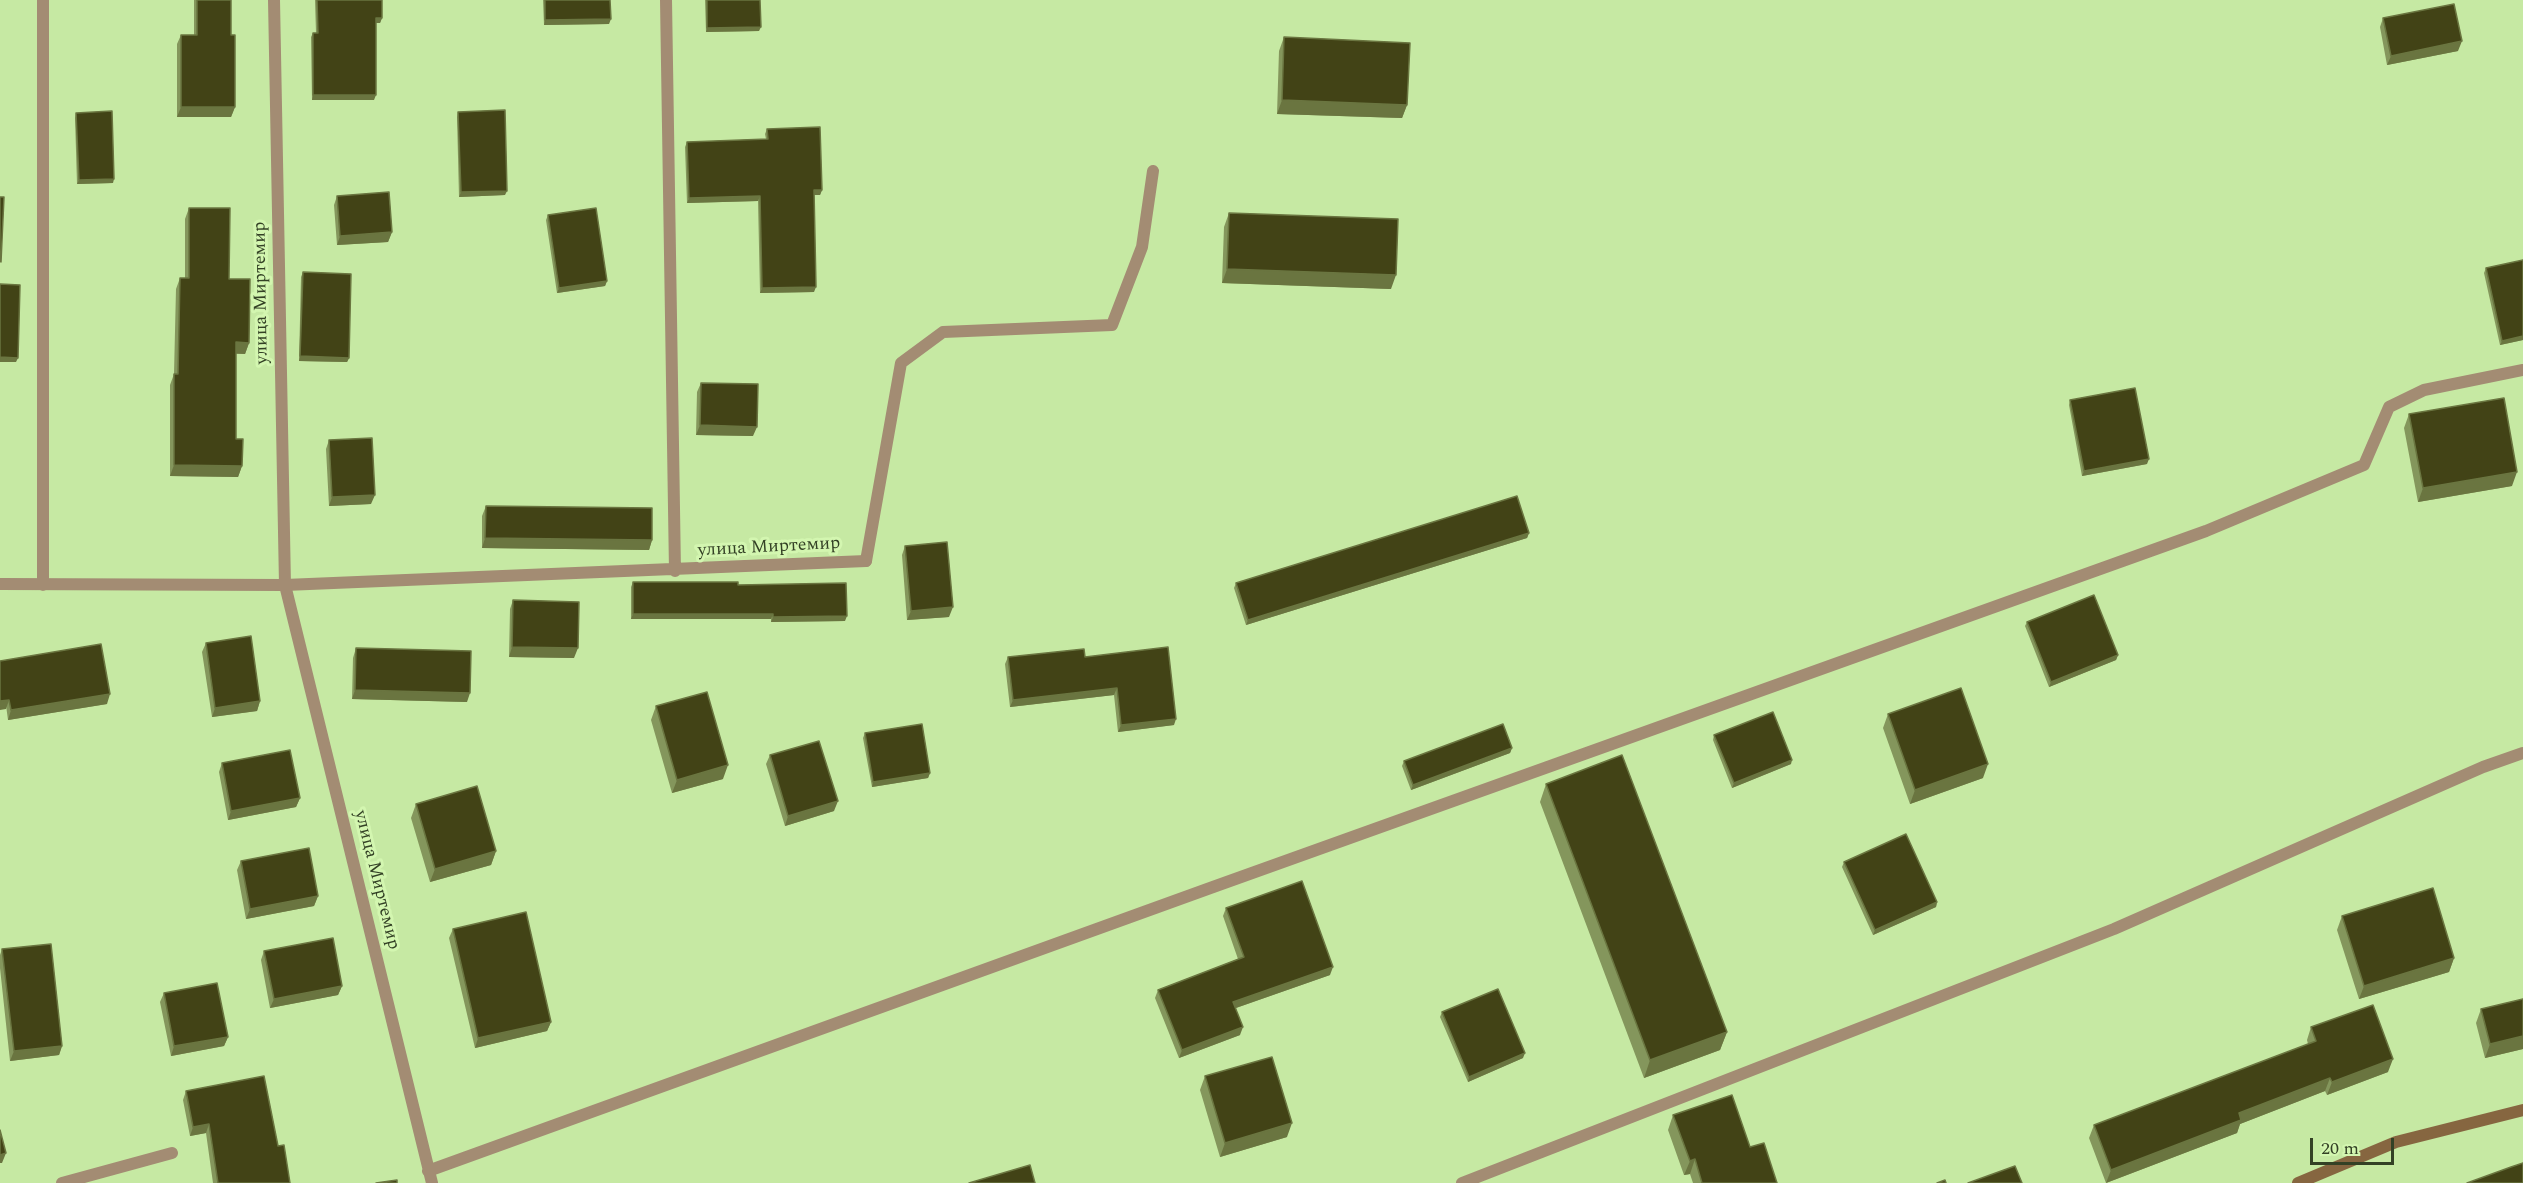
<!DOCTYPE html>
<html>
<head>
<meta charset="utf-8">
<style>
	body { margin:0 }
	#map { position:relative; width:2523px; height:1183px; overflow:hidden; background:#c6e9a3; font-family:Spectral,serif }
	canvas { display:block }
	.scale { position:absolute; left:2310px; top:1138px; width:84px; height:27px; box-sizing:border-box; border:3px solid #334125; border-top:0; padding-left:8px; font-size:18px; line-height:21px; white-space:nowrap; color:#334125; -webkit-text-stroke:4px #d3f6b0; paint-order:stroke }
</style>
</head>
<body>
<div id="map">
<canvas width="2523" height="1183"></canvas>
<div class="scale">20 m</div>
</div>
<script>
const g = document.querySelector('canvas').getContext('2d');
g.lineJoin = 'round';
function strokePath(path, color, width, dash) {
  g.strokeStyle = color;
  g.lineWidth = width;
  g.lineCap = dash ? 'butt' : 'round';
  g.setLineDash(dash || []);
  g.stroke(path);
}
function fill(path, color) {
  g.fillStyle = color;
  g.fill(path, 'evenodd');
}
function drawText(font, color, halo, rows, align = 'center') {
  g.font = font + ' Spectral,serif';
  g.lineWidth = 6;
  g.setLineDash([]);
  g.textBaseline = 'middle';
  g.strokeStyle = halo;
  g.fillStyle = color;
  for (const [text, x, y, turn = 0] of rows) {
    g.save();
    g.translate(x, y);
    g.rotate((+turn || 0) * Math.PI / 180);
    g.textAlign = isNaN(turn) ? turn : align;
    if (halo) g.strokeText(text, 0, 0);
    g.fillText(text, 0, 0);
    g.restore();
  }
}
strokePath(new Path2D(`
	M866,561l35,-198 42,-31 169,-7 30,-78 11,-76`), '#a38c73', 12);
strokePath(new Path2D(`
	M274,0l11,585 147,598
	M666,0l9,571
	M0,584l285,1 581,-24
	M43,585v-585
	M428,1171l785,-284 993,-356 158,-66 25,-58 35,-17 99,-20
	M62,1183l110,-30
	M1462,1183l652,-254 369,-162 40,-14`), '#a38c73', 12);
strokePath(new Path2D(`
	M2298,1183l98,-41 127,-32`), '#866640', 12);
fill(new Path2D(`
	M194,0h37v35l4,72 -4,10h-54v-73l4,-9h13z
	M315,0h67v18l-2,5h-4l-2,77h-62l-1,-63 2,-4h3z
	M543,0h67l-1,24 -65,1z
	M705,0h55l-1,31 -53,1z
	M2383,18l75,33 -71,14 -7,-38z
	M1284,37l123,68 -5,13 -125,-4 2,-63z
	M458,112l47,83 -46,2 -2,-80z
	M76,113l37,70 -36,1 -2,-66z
	M767,129l55,61 -2,5h-6v97l-54,1 -2,-92 -71,2 -2,-56 2,-5 79,-3 -1,-5z
	M337,196l55,36 -4,10 -51,3 -3,-40z
	M189,208l40,71 20,64 -4,11h-9v85l6,27 -4,11 -68,-1v-91l4,-11 2,-85 4,-11h5v-59z
	M1229,213l162,76 -169,-6 2,-56z
	M548,215l59,66 -2,5 -48,7 -11,-73z
	M2486,268l37,72 -23,5 -16,-72z
	M303,272l46,86 -2,4 -48,-1 2,-84z
	M701,383l52,53 -57,-1 1,-43z
	M2070,400l77,64 -65,12 -13,-71z
	M2409,414l103,72 -94,16 -14,-74z
	M329,440l42,64 -42,2 -3,-57z
	M486,506l166,34 -3,10 -167,-2v-32z
	M1529,533l-2,5 -281,87 -12,-37 2,-5z
	M905,546l44,71 -42,3 -5,-65z
	M633,582l105,3 107,36 -74,1v-3h-140v-32z
	M513,600l61,58 -65,-1 1,-48z
	M2027,622l91,33 -2,5 -67,27 -24,-61z
	M206,643l54,58 -3,10 -45,6 -10,-65z
	M356,648l111,54 -115,-3 1,-41z
	M1008,657h77l89,68 -56,7 -4,-37 -104,12 -5,-43z
	M0,661l107,43 -99,16z
	M656,706l67,73 -51,14 -21,-73z
	M1888,714l95,64 -73,26 -27,-76z
	M865,733l65,40 -2,5 -56,9 -9,-49z
	M1714,735l77,29 -59,24 -19,-48z
	M1512,748l-2,5 -99,37 -9,-24 2,-5z
	M770,755l64,56 -49,15 -19,-62z
	M222,763l78,35 -4,9 -68,13 -9,-48z
	M1546,784l181,248 -7,18 -76,28 -104,-276z
	M416,804l80,47 -5,14 -61,17 -19,-64z
	M241,861l77,35 -4,10 -68,13 -9,-49z
	M1844,862l93,40 -1,5 -63,28 -31,-68z
	M1226,908l104,67 -94,33 4,27 -61,23 -24,-60 3,-8 80,-31 -15,-43z
	M2342,916l112,42 -5,14 -90,27 -22,-69z
	M453,929l98,93 -4,9 -72,17 -26,-110z
	M2,949l60,97 -3,9 -49,6 -10,-93v-13z
	M264,951l78,35 -4,9 -68,13 -9,-48z
	M164,993l64,44 -4,9 -53,10 -11,-54z
	M2523,999v50l-38,9 -9,-35 5,-14z
	M1442,1012l81,46 -55,24 -28,-65z
	M2311,1027l77,45 -61,23 -2,-4 -85,33 -3,9 -131,50 -17,-45 5,-13 214,-81 -1,-4z
	M1205,1076l82,61 -67,20 -20,-67z
	M186,1091l92,55 12,37h-77l-7,-50 -16,3 -7,-36z
	M1673,1115l77,32 27,36h-84l-3,-9 -6,1 -16,-45z`), '#84965c');
fill(new Path2D(`
	M376,18h6l-2,5h-6z
	M611,19l-2,5 -65,1 1,-5z
	M761,27l-2,4 -53,1 1,-4z
	M2462,41l-4,10 -71,14 4,-9z
	M313,95h63l-2,5h-62z
	M1282,100l125,5 -5,13 -125,-4z
	M181,107h54l-4,10h-54z
	M114,179l-1,4 -36,1 2,-4z
	M814,190h8l-2,5h-8z
	M507,191l-2,4 -46,2 2,-5z
	M760,196l-2,5 -71,2 2,-5z
	M392,232l-4,10 -51,3 3,-9z
	M1227,269l169,6 -5,14 -169,-6z
	M607,281l-2,5 -48,7 2,-5z
	M816,287l-2,5 -54,1 2,-5z
	M2523,336v4l-23,5 2,-4z
	M236,342l13,1 -4,11 -13,-1z
	M300,356l49,2 -2,4 -48,-1z
	M0,357l18,1 -2,4h-16z
	M700,425l57,2 -4,9 -57,-1z
	M2149,459l-2,5 -65,12 2,-5z
	M174,465l68,1 -4,11 -68,-1z
	M2517,472l-5,14 -94,16 5,-14z
	M375,495l-4,9 -42,2 3,-9z
	M1529,533l-2,5 -281,87 2,-5z
	M485,538l167,2 -3,10 -167,-2z
	M953,607l-4,10 -42,3 4,-9z
	M633,614h140l-2,5h-140z
	M847,616l-2,5 -74,1 2,-5z
	M512,647l66,1 -4,10 -65,-1z
	M2118,655l-2,5 -67,27 2,-5z
	M1117,688l-3,7 -104,12 3,-7z
	M355,690l115,3 -3,9 -115,-3z
	M110,694l-3,10 -99,16 3,-10z
	M9,700l-3,9 -6,1v-9z
	M260,701l-3,10 -45,6 3,-9z
	M1176,719l-2,6 -56,7 3,-7z
	M1512,748l-2,5 -99,37 2,-5z
	M1792,760l-1,4 -59,24 2,-5z
	M1988,764l-5,14 -73,26 5,-14z
	M728,765l-5,14 -51,14 5,-13z
	M930,773l-2,5 -56,9 1,-5z
	M300,798l-4,9 -68,13 3,-9z
	M838,801l-4,10 -49,15 3,-10z
	M496,851l-5,14 -61,17 5,-13z
	M318,896l-4,10 -68,13 4,-10z
	M1937,902l-1,5 -63,28 2,-5z
	M2454,958l-5,14 -90,27 5,-13z
	M1333,967l-3,8 -100,35 3,-8z
	M342,986l-4,9 -68,13 4,-9z
	M551,1022l-4,9 -72,17 3,-10z
	M1243,1027l-3,8 -61,23 3,-8z
	M1727,1032l-7,18 -76,28 6,-18z
	M2523,1036v13l-38,9 5,-14z
	M228,1037l-4,9 -53,10 3,-10z
	M62,1046l-3,9 -49,6 4,-10z
	M1525,1053l-2,5 -55,24 1,-5z
	M2393,1059l-5,13 -61,23 5,-13z
	M2330,1078l-5,13 -85,33 -3,9 -131,50 5,-13 128,-57z
	M1292,1123l-5,14 -67,20 5,-14z
	M209,1124l-3,9 -16,3 3,-9z
	M6,1153l-4,10h-2v-8z
	M1695,1159l-5,15 -6,1 6,-14z`), '#6a7540');
const building = new Path2D(`
	M197,0h34v35h4v72h-54v-72h16z
	M317,0h65v18h-6v77h-63v-62h5z
	M545,0h65l1,19 -66,1z
	M707,0h53l1,27 -54,1z
	M2454,4l8,37 -71,15 -8,-38z
	M1284,37l126,6 -3,62 -125,-5z
	M505,110l2,81 -46,1 -3,-80z
	M112,111l2,68 -35,1 -3,-67z
	M820,127l2,63h-8l2,97 -54,1 -2,-92 -71,2 -2,-56 81,-3 -1,-10z
	M389,192l3,40 -52,4 -3,-40z
	M0,197h4l-3,65 -1,-1z
	M189,208h41l-1,71h21l-1,64 -13,-1v97h7l-1,27 -68,-1v-91h4l2,-96h9z
	M596,208l11,73 -48,7 -11,-73z
	M1229,213l169,6 -2,56 -169,-6z
	M2523,260v76l-21,5 -16,-73z
	M303,272l48,2 -2,84 -49,-2z
	M0,284l20,1 -2,73 -18,-1z
	M701,383l57,1 -1,43 -57,-2z
	M2135,388l14,71 -65,12 -14,-71z
	M2504,398l13,74 -94,16 -14,-74z
	M372,438l3,57 -43,2 -3,-57z
	M1517,496l12,37 -281,87 -12,-37z
	M486,506l166,2v32l-167,-2z
	M947,542l6,65 -42,4 -6,-65z
	M633,582h105v3l108,-2 1,33 -74,1v-3h-140z
	M2094,595l24,60 -67,27 -24,-60z
	M513,600l66,2 -1,46 -66,-1z
	M251,636l9,65 -45,7 -9,-65z
	M101,644l9,50 -99,16 -2,-10 -9,1v-40z
	M1168,647l8,72 -55,6 -4,-37 -104,12 -5,-43 76,-8 1,8z
	M356,648l115,3 -1,42 -115,-3z
	M1961,688l27,76 -73,26 -27,-76z
	M707,692l21,73 -51,15 -21,-74z
	M1773,712l19,48 -58,23 -20,-48z
	M922,724l8,49 -57,9 -8,-49z
	M1503,724l9,24 -99,37 -9,-24z
	M819,741l19,60 -50,15 -18,-61z
	M290,750l10,48 -69,13 -9,-48z
	M1622,755l105,277 -77,28 -104,-276z
	M477,786l19,65 -61,18 -19,-65z
	M1906,834l31,68 -62,28 -31,-68z
	M309,848l9,48 -68,13 -9,-48z
	M1302,881l31,86 -100,35 10,25 -61,23 -24,-60 86,-33 -18,-49z
	M2433,888l21,70 -90,28 -22,-70z
	M526,912l25,110 -73,16 -25,-109z
	M333,938l9,48 -68,13 -10,-48z
	M51,944l11,102 -48,5 -12,-102z
	M217,983l11,54 -54,9 -10,-53z
	M1498,989l27,64 -56,24 -27,-65z
	M2523,999v37l-33,8 -9,-35z
	M2373,1005l20,54 -61,23 -2,-4 -91,35 2,7 -130,50 -17,-45 222,-84 -5,-14z
	M1272,1057l20,66 -67,20 -20,-67z
	M264,1076l14,70 6,-1 6,38h-72l-9,-59 -16,3 -7,-36z
	M1732,1095l18,52 14,-4 13,40h-75l-7,-24 -5,2 -17,-46z
	M0,1130l6,23 -6,2z
	M2523,1163v20h-56l44,-16z
	M1030,1165l5,18h-66z
	M2015,1166l7,17h-54z
	M397,1180v3h-21z
	M1945,1180l1,3h-9z`);
fill(building, '#424316');
strokePath(building, '#6a7540', 1.5);
drawText('18px', '#334125', '#d3f6b0', [
	["улица Миртемир",262,293,-91],
	["улица Миртемир",769,548,-3],
	["улица Миртемир",376,880,76]
]);
</script>
</body>
</html>
